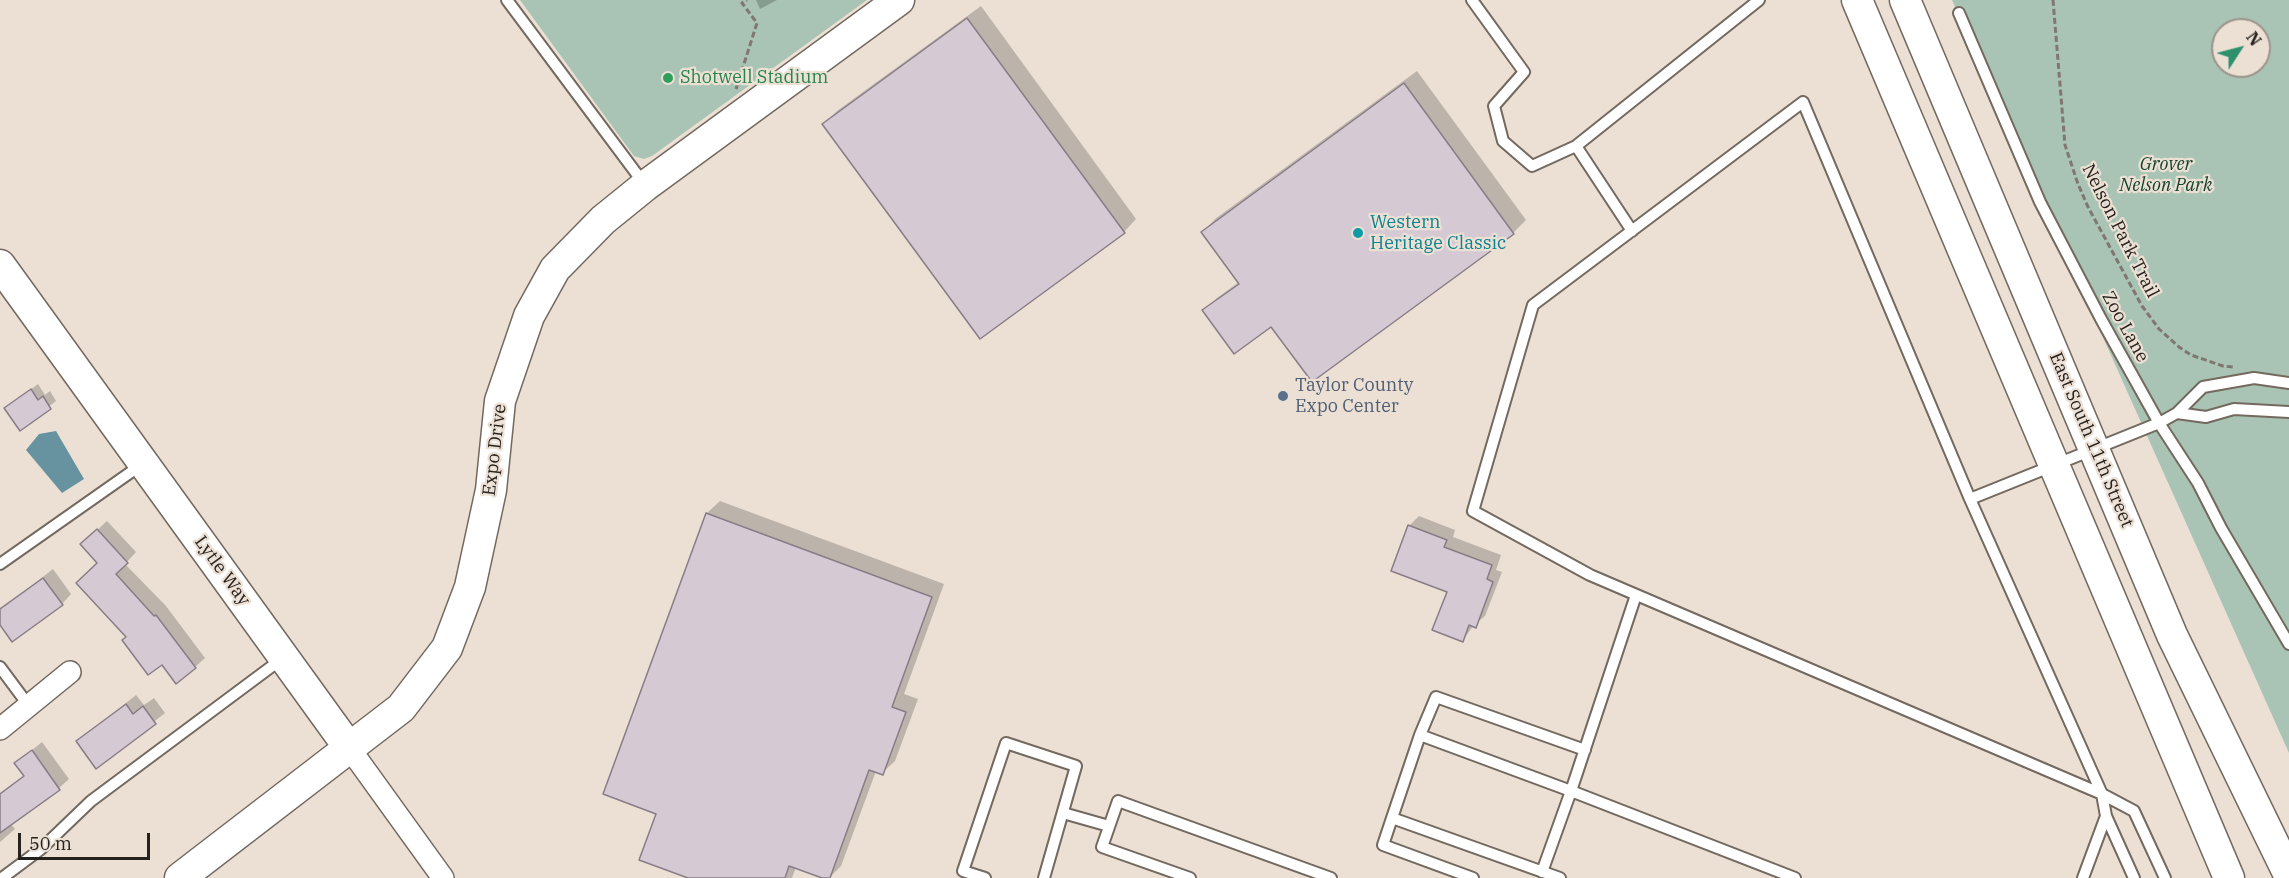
<!DOCTYPE html>
<html>
<head>
<meta charset="utf-8">
<style>
	body { margin:0 }
	#map { position:relative; width:2289px; height:878px; overflow:hidden; background:#ece0d5; font-family:"IBM Plex Serif",serif }
	canvas { display:block }
	.north { position:absolute; left:2211px; top:18px; width:60px; height:60px; box-sizing:border-box; background:#ece0d5; border:2px solid #9c948b; border-radius:50%; rotate:54deg; font-size:16px; font-weight:700; line-height:24px; text-align:center; color:#25211d }
	.north::after { content:''; display:block; margin:auto; width:21px; height:27px; background:#2e916c; clip-path:polygon(50% 0,100% 100%,50% 72%,0 100%) }
	.scale { position:absolute; left:18px; top:833px; width:132px; height:27px; box-sizing:border-box; border:3px solid #25211d; border-top:0; padding-left:8px; font-size:18px; line-height:21px; white-space:nowrap; color:#25211d; -webkit-text-stroke:4px #ece0d5; paint-order:stroke }
</style>
</head>
<body>
<div id="map">
<canvas width="2289" height="878"></canvas>
<div class="north">N</div>
<div class="scale">50 m</div>
</div>
<script>
const g = document.querySelector('canvas').getContext('2d');
g.lineJoin = 'round';
function fill(path, color) {
  g.fillStyle = color;
  g.fill(path, 'evenodd');
}
function strokePath(path, color, width, dash) {
  g.strokeStyle = color;
  g.lineWidth = width;
  g.lineCap = dash ? 'butt' : 'round';
  g.setLineDash(dash || []);
  g.stroke(path);
}
function drawText(font, color, halo, rows, align = 'center') {
  g.font = font + ' "IBM Plex Serif",serif';
  g.lineWidth = 4.5;
  g.setLineDash([]);
  g.textBaseline = 'middle';
  g.strokeStyle = halo;
  g.fillStyle = color;
  for (const [text, x, y, turn = 0] of rows) {
    g.save();
    g.translate(x, y);
    g.rotate((+turn || 0) * Math.PI / 180);
    g.textAlign = isNaN(turn) ? turn : align;
    if (halo) g.strokeText(text, 0, 0);
    g.fillText(text, 0, 0);
    g.restore();
  }
}
fill(new Path2D(`
	M520,0h347l-215,156 -8,3 -10,-3z
	M1952,0h337v753zM2223,30h36v36h-36z`), '#a9c3b4');
fill(new Path2D(`
	M56,431l28,48 -22,14 -36,-43 13,-16z`), '#6793a1');
fill(new Path2D(`
	M756,0h21l-17,9z
	M981,6l155,213 -12,13 -300,-108 13,-13z
	M1417,71l109,149 -13,13 -201,147 -40,-55 -68,-14 13,-13 22,-16 -36,-50 12,-13z
	M38,384l7,11 5,-4 6,10 -36,28 -14,-20z
	M720,501l224,83 -40,110 14,5 -23,62 -13,12 -6,-2 -35,95 -12,12 -33,-11 -4,11h-100l-34,-65 49,-300z
	M1419,516l36,14 -2,7 48,18 -5,15 6,2 -17,44 -11,9 -11,15 -15,-49 -39,-65z
	M107,521l29,31 -11,12 41,42 39,52 -10,9 -33,-4 -34,-27 -29,-74 -7,-27z
	M53,569l18,25 -9,10 -62,19v-13z
	M136,695l8,10 10,-7 11,15 -68,54 -19,-26z
	M42,742l27,37 -10,9 -48,36 4,5 -15,13v-40l5,-10 20,-17 -9,-12z`), '#0003');
const building = new Path2D(`
	M967,18l158,215 -145,106 -158,-215z
	M1404,83l110,151 -202,148 -41,-55 -37,27 -32,-44 37,-26 -38,-52z
	M31,389l7,11 5,-4 8,13 -31,22 -16,-23z
	M706,513l226,84 -40,110 14,5 -23,63 -14,-5 -39,108h-8l-33,-12 -4,12h-97l-49,-18 17,-46 -53,-20z
	M1408,525l39,15 -3,7 48,18 -5,14 6,3 -17,46 -7,-3 -6,17 -31,-12 15,-38 -56,-21z
	M97,529l31,34 -12,11 38,42 2,-1 40,53 -20,16 -14,-19 -14,10 -26,-35 4,-3 -50,-54 21,-20 -17,-19z
	M43,578l20,27 -51,37 -12,-17v-16z
	M126,704l7,10 10,-8 13,18 -60,45 -20,-28z
	M32,750l28,40 -60,43v-39l24,-18 -10,-13z`);
fill(building, '#d5c9d4');
strokePath(building, '#887d86', 1.5);
const lane = new Path2D(`
	M507,0l138,185
	M1472,0l52,72 -30,34 9,35 29,25 44,-20 56,85
	M1959,13l81,189 61,117 58,104 39,60 23,45 68,116
	M1576,146l183,-146
	M2177,413l29,4 28,-8 55,3
	M1970,499l132,295 -512,-219 -117,-64 60,-206 270,-203 167,397 189,-76 18,-10 26,-26 51,-9 35,5
	M0,564l141,-99
	M0,667l29,39
	M1420,735l16,-38 149,53
	M2102,794l32,17 31,67
	M1063,813l46,13
	M2106,816l28,62
	M1392,818l-9,27 90,33
	M1542,872l29,-81 224,87
	M2,878l39,-29 50,-48 192,-143
	M985,878l-22,-7 43,-128 70,23 -32,112
	M1190,878l-88,-31 16,-46 213,77
	M1560,878l-168,-60 28,-83 151,56 65,-196
	M2083,878l23,-62 -4,-22`);
const street = new Path2D(`
	M0,729l70,-57
	M350,749l93,129`);
const secondary = new Path2D(`
	M1857,0l372,878
	M1905,0l267,635 117,240
	M0,265l350,484
	M180,878l221,-170 46,-60 23,-61 21,-97 9,-89 29,-85 26,-47 48,-49 42,-34 254,-186`);
strokePath(lane, '#73695f', 14);
strokePath(street, '#73695f', 24);
strokePath(secondary, '#73695f', 33);
strokePath(new Path2D(`
	M2053,0l12,145 13,39 10,23 54,99 17,23 20,18 12,8 32,11 10,1
	M736,89l21,-66 -15,-20 5,-3`), '#7f7770', 3, [6, 3]);
strokePath(lane, '#fff', 10);
strokePath(street, '#fff', 21);
strokePath(secondary, '#fff', 30);
for (const [x, y, r, color] of [
	[668,78,6,"#2e9e5b"],
	[1358,233,6,"#0f9aa8"],
	[1283,396,6,"#5c6f8a"]
]) {
  const dot = new Path2D();
  dot.arc(x, y, r, 0, 2 * Math.PI);
  g.fillStyle = color;
  g.fill(dot);
  strokePath(dot, '#ece0d5', 2);
}
drawText('18px', '#27864d', '#ece0d5', [
	["Shotwell Stadium",680,78]
], 'left');
drawText('italic 18px', '#12432d', '#ece0d5', [
	["Grover",2166,165],
	["Nelson Park",2166,186]
]);
drawText('18px', '#0d838f', '#ece0d5', [
	["Western",1370,223],
	["Heritage Classic",1370,244]
], 'left');
drawText('18px', '#25211d', '#ece0d5', [
	["Nelson Park Trail",2120,231,63],
	["Zoo Lane",2125,327,61],
	["East South 11th Street",2091,440,67],
	["Expo Drive",495,450,-83],
	["Lytle Way",222,571,54]
]);
drawText('18px', '#4e5e75', '#ece0d5', [
	["Taylor County",1295,386],
	["Expo Center",1295,407]
], 'left');
</script>
</body>
</html>
